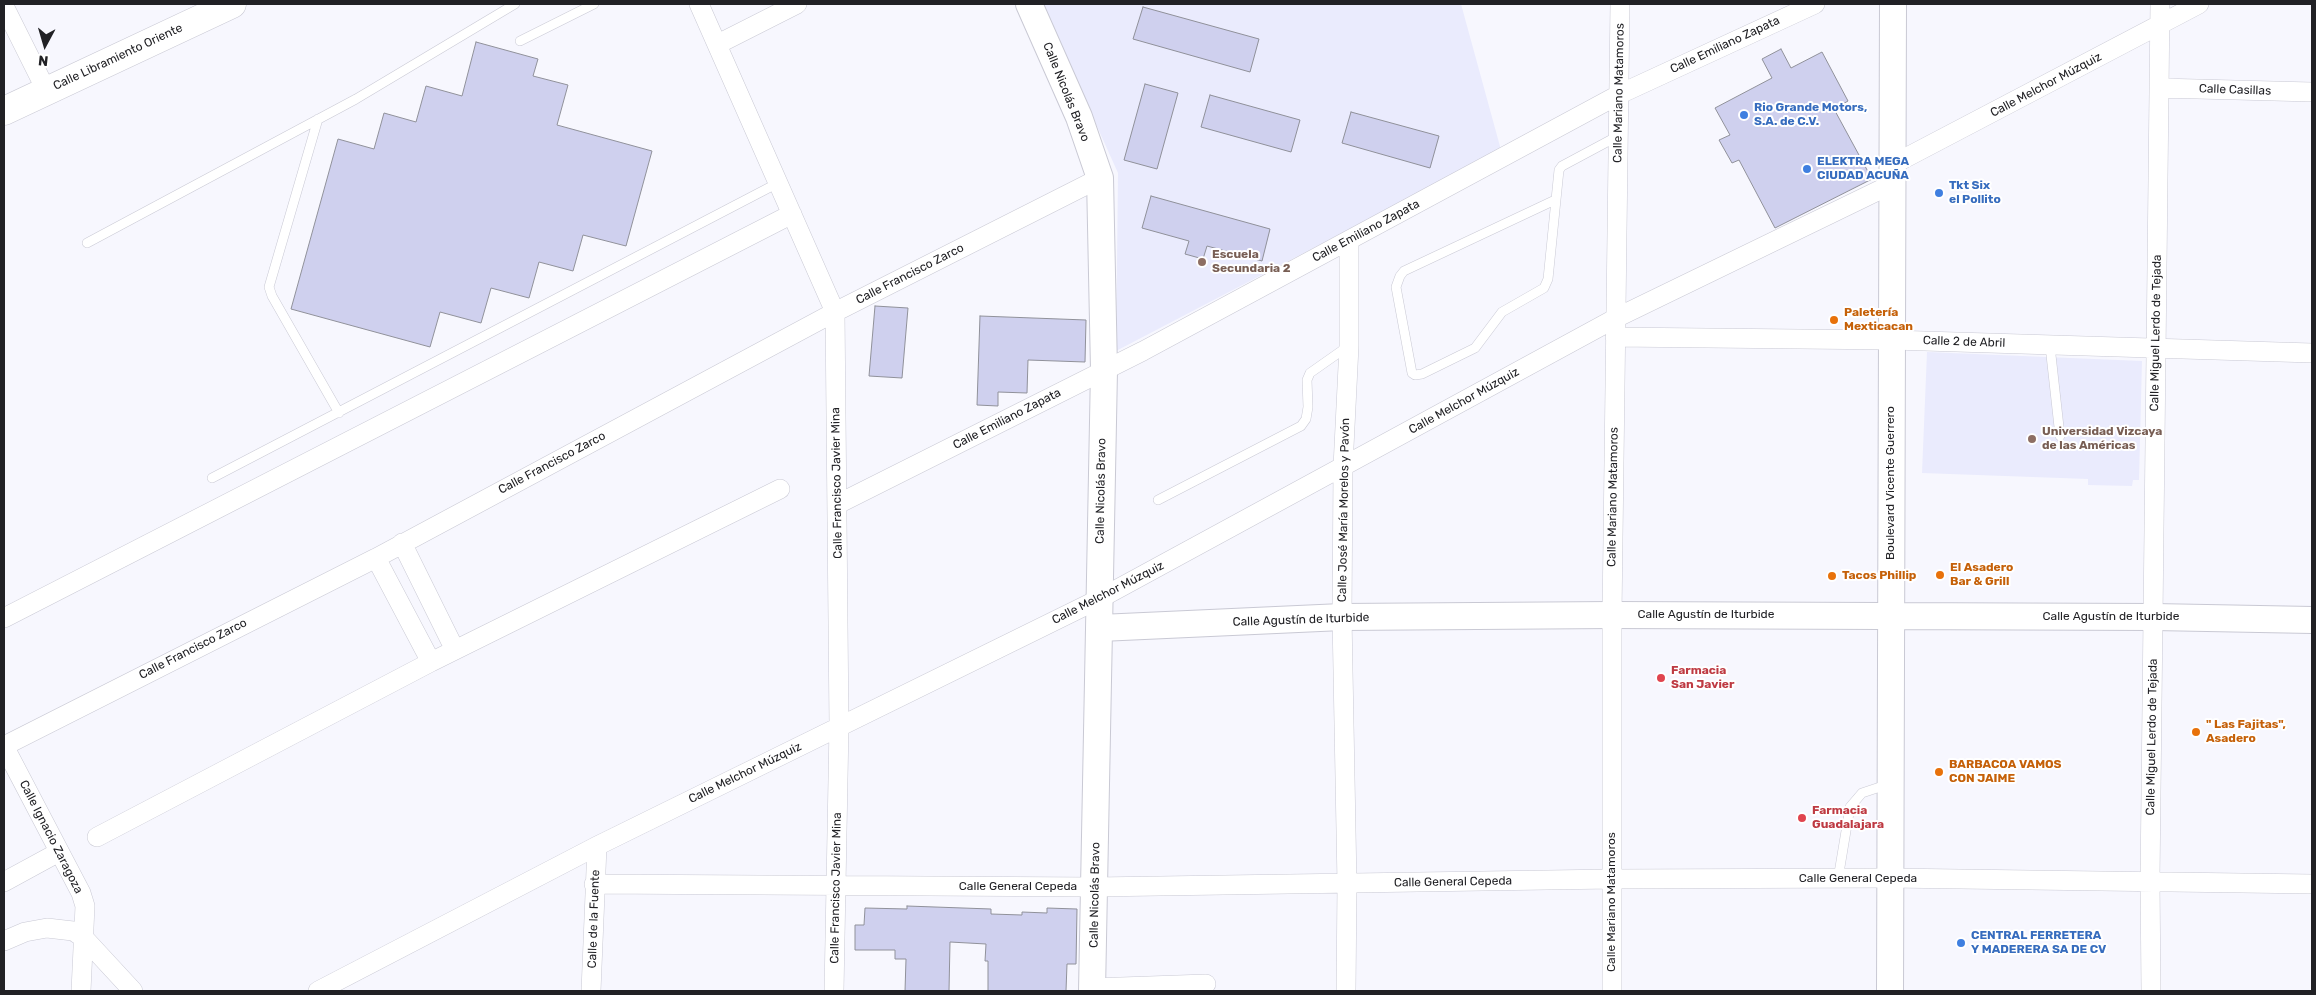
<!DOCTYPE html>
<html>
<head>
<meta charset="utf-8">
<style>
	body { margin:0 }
	#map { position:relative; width:2316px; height:995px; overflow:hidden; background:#f7f7fe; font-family:Rubik,sans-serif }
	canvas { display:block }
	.frame { position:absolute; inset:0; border:5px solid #212125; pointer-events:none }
	.north { position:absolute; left:20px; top:20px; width:50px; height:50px; -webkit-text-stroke:4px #fff; paint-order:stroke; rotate:186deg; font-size:14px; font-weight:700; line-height:20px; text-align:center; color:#212125 }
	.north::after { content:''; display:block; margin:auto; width:18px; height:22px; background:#212125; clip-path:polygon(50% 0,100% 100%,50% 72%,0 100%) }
</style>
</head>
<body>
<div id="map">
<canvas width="2316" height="995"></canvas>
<div class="frame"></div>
<div class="north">N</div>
</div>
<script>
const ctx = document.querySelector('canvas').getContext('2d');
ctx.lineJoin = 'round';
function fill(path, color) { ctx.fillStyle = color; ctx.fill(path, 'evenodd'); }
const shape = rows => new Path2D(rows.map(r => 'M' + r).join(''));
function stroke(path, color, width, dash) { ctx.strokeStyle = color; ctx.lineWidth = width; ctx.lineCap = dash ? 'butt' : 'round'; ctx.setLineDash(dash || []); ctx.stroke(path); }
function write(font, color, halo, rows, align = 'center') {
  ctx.font = font + ' Rubik,sans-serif'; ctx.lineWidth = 4; ctx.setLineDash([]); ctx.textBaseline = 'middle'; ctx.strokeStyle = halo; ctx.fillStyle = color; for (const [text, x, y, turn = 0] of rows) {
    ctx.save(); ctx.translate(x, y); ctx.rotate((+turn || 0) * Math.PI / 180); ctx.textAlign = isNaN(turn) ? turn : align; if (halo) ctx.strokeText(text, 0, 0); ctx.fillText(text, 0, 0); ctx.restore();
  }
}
fill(shape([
	[1042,4,1461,4,1501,150,1116,351,1118,173],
	[1927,352,2142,361,2139,480,2133,480,2132,486,2088,485,2088,479,1922,473]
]), '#eaebfd');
const building = shape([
	[1143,7,1259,39,1250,72,1133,39,1143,7],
	[476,42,538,59,533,76,568,85,557,125,652,151,626,246,583,235,573,271,539,262,529,298,491,288,481,323,440,312,430,347,291,309,338,139,374,149,384,113,416,122,426,86,462,96,476,42],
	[1781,49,1791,68,1822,52,1848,101,1834,109,1872,179,1775,228,1739,160,1732,163,1719,140,1730,135,1715,108,1772,78,1762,59,1781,49],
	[1145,84,1178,93,1157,169,1124,160,1145,84],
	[1210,95,1300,120,1291,152,1201,127,1210,95],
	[1351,112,1439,136,1430,168,1342,143,1351,112],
	[1151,196,1270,229,1262,261,1207,246,1203,259,1185,254,1189,241,1142,228,1151,196],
	[875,306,908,308,902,378,869,376,875,306],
	[980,316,1086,320,1085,362,1028,360,1027,393,998,392,998,406,977,405,980,316],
	[907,906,991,909,991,914,1022,915,1022,912,1047,913,1047,908,1077,909,1076,964,1067,964,1066,991,988,991,988,961,985,961,986,944,950,942,949,991,905,991,906,959,895,959,895,950,855,950,855,925,864,925,865,908,907,909,907,906]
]);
fill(building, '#cfd0ee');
stroke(building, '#90919a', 1);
const lane = shape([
	[520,41,594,4],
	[318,119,269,287,272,296,339,413],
	[1555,200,1404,271,1400,276,1396,287,1412,373,1415,375,1422,374,1475,348,1502,312,1544,288,1548,279,1559,170,1562,166,1618,136],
	[87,243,356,99,515,4],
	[2050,346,2060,436],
	[212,478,778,183],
	[1158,500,1301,426,1306,419,1308,407,1307,380,1310,373,1347,347],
	[1838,879,1850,807,1862,793,1889,784]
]);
const street = shape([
	[699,4,835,312,839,726,834,991],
	[4,6,46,90],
	[718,44,797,4],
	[2159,88,2312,92],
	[1892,165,2199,4],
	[1615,337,1892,340,2312,353],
	[838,504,1143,351,1620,94,1815,4],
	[402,543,455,650],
	[376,558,431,662],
	[4,618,792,214],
	[4,746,376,558,835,312,1100,178],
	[4,746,81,893,85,906,81,991],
	[97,837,431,662,780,489],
	[4,882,59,852],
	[594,884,1095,887,1612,879,1890,878,2312,884],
	[4,941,25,932,47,928,73,931,84,938,133,991],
	[1092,988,1206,984],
	[318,991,597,846,1099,599,1616,318,1892,184],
	[591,991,597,846],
	[1346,991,1347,884,1342,617,1343,467,1349,346,1349,240],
	[1612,991,1612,615,1620,4],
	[2151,991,2150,880,2160,4]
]);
const secondary = shape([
	[1029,4,1079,117,1100,178,1104,370,1092,991],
	[1100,628,1342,617,1612,615,2154,617,2312,620],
	[1890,991,1893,4]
]);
const primary = shape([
	[4,111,232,4]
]);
stroke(lane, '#c9c9d4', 10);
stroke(street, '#c9c9d4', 20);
stroke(secondary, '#c9c9d4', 28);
stroke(primary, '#c9c9d4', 29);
stroke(lane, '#fff', 9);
stroke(street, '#fff', 19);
stroke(secondary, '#fff', 26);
stroke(primary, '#fff', 28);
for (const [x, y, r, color] of [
	[1744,115,5,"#3f7fe0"],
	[1807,169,5,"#3f7fe0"],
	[1939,193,5,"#3f7fe0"],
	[1202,262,5,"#8d6e63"],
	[1834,320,5,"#e8710a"],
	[2032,439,5,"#8d6e63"],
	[1940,575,5,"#e8710a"],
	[1832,576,5,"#e8710a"],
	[1661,678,5,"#e0444e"],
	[2196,732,5,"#e8710a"],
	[1939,772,5,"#e8710a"],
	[1802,818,5,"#e0444e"],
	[1961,943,5,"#3f7fe0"]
]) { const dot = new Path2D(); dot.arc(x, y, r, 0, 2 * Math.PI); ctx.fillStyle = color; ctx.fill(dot); stroke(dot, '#fff', 2); }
write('12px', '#212125', '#fff', [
	["Calle Emiliano Zapata",1725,45,-25],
	["Calle Libramiento Oriente",118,57,-25],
	["Calle Melchor Múzquiz",2046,85,-28],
	["Calle Casillas",2235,90,2],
	["Calle Nicolás Bravo",1066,92,68],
	["Calle Mariano Matamoros",1619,93,-89],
	["Calle Emiliano Zapata",1366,231,-28],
	["Calle Francisco Zarco",910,274,-27],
	["Calle Miguel Lerdo de Tejada",2156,333,-89],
	["Calle 2 de Abril",1964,342,2],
	["Calle Melchor Múzquiz",1464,401,-29],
	["Calle Emiliano Zapata",1007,419,-27],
	["Calle Francisco Zarco",552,463,-28],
	["Calle Francisco Javier Mina",837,483,-91],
	["Boulevard Vicente Guerrero",1891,483,-90],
	["Calle Nicolás Bravo",1101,491,-89],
	["Calle Mariano Matamoros",1613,497,-89],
	["Calle José María Morelos y Pavón",1344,510,-89],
	["Calle Melchor Múzquiz",1108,593,-27],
	["Calle Agustín de Iturbide",1706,615],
	["Calle Agustín de Iturbide",2111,617],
	["Calle Agustín de Iturbide",1301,620,-2],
	["Calle Francisco Zarco",193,649,-27],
	["Calle Miguel Lerdo de Tejada",2152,737,-89],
	["Calle Melchor Múzquiz",745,773,-26],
	["Calle Ignacio Zaragoza",51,837,63],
	["Calle General Cepeda",1858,879],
	["Calle General Cepeda",1453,882,-1],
	["Calle General Cepeda",1018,887],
	["Calle Francisco Javier Mina",836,888,-89],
	["Calle Nicolás Bravo",1095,895,-89],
	["Calle Mariano Matamoros",1612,902,-90],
	["Calle de la Fuente",594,919,-88]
]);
write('bold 12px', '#366cbe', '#fff', [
	["Rio Grande Motors,",1754,108],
	["S.A. de C.V.",1754,122],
	["ELEKTRA MEGA",1817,162],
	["CIUDAD ACUÑA",1817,176],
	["Tkt Six",1949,186],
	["el Pollito",1949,200],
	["CENTRAL FERRETERA",1971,936],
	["Y MADERERA SA DE CV",1971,950]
], 'left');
write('bold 12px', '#785e54', '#fff', [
	["Escuela",1212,255],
	["Secundaria 2",1212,269],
	["Universidad Vizcaya",2042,432],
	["de las Américas",2042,446]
], 'left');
write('bold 12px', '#c56008', '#fff', [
	["Paletería",1844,313],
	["Mexticacan",1844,327],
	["El Asadero",1950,568],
	["Bar & Grill",1950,582],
	["Tacos Phillip",1842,576],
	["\" Las Fajitas\",",2206,725],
	["Asadero",2206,739],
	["BARBACOA VAMOS",1949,765],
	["CON JAIME",1949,779]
], 'left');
write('bold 12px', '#be3a42', '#fff', [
	["Farmacia",1671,671],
	["San Javier",1671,685],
	["Farmacia",1812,811],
	["Guadalajara",1812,825]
], 'left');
</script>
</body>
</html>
